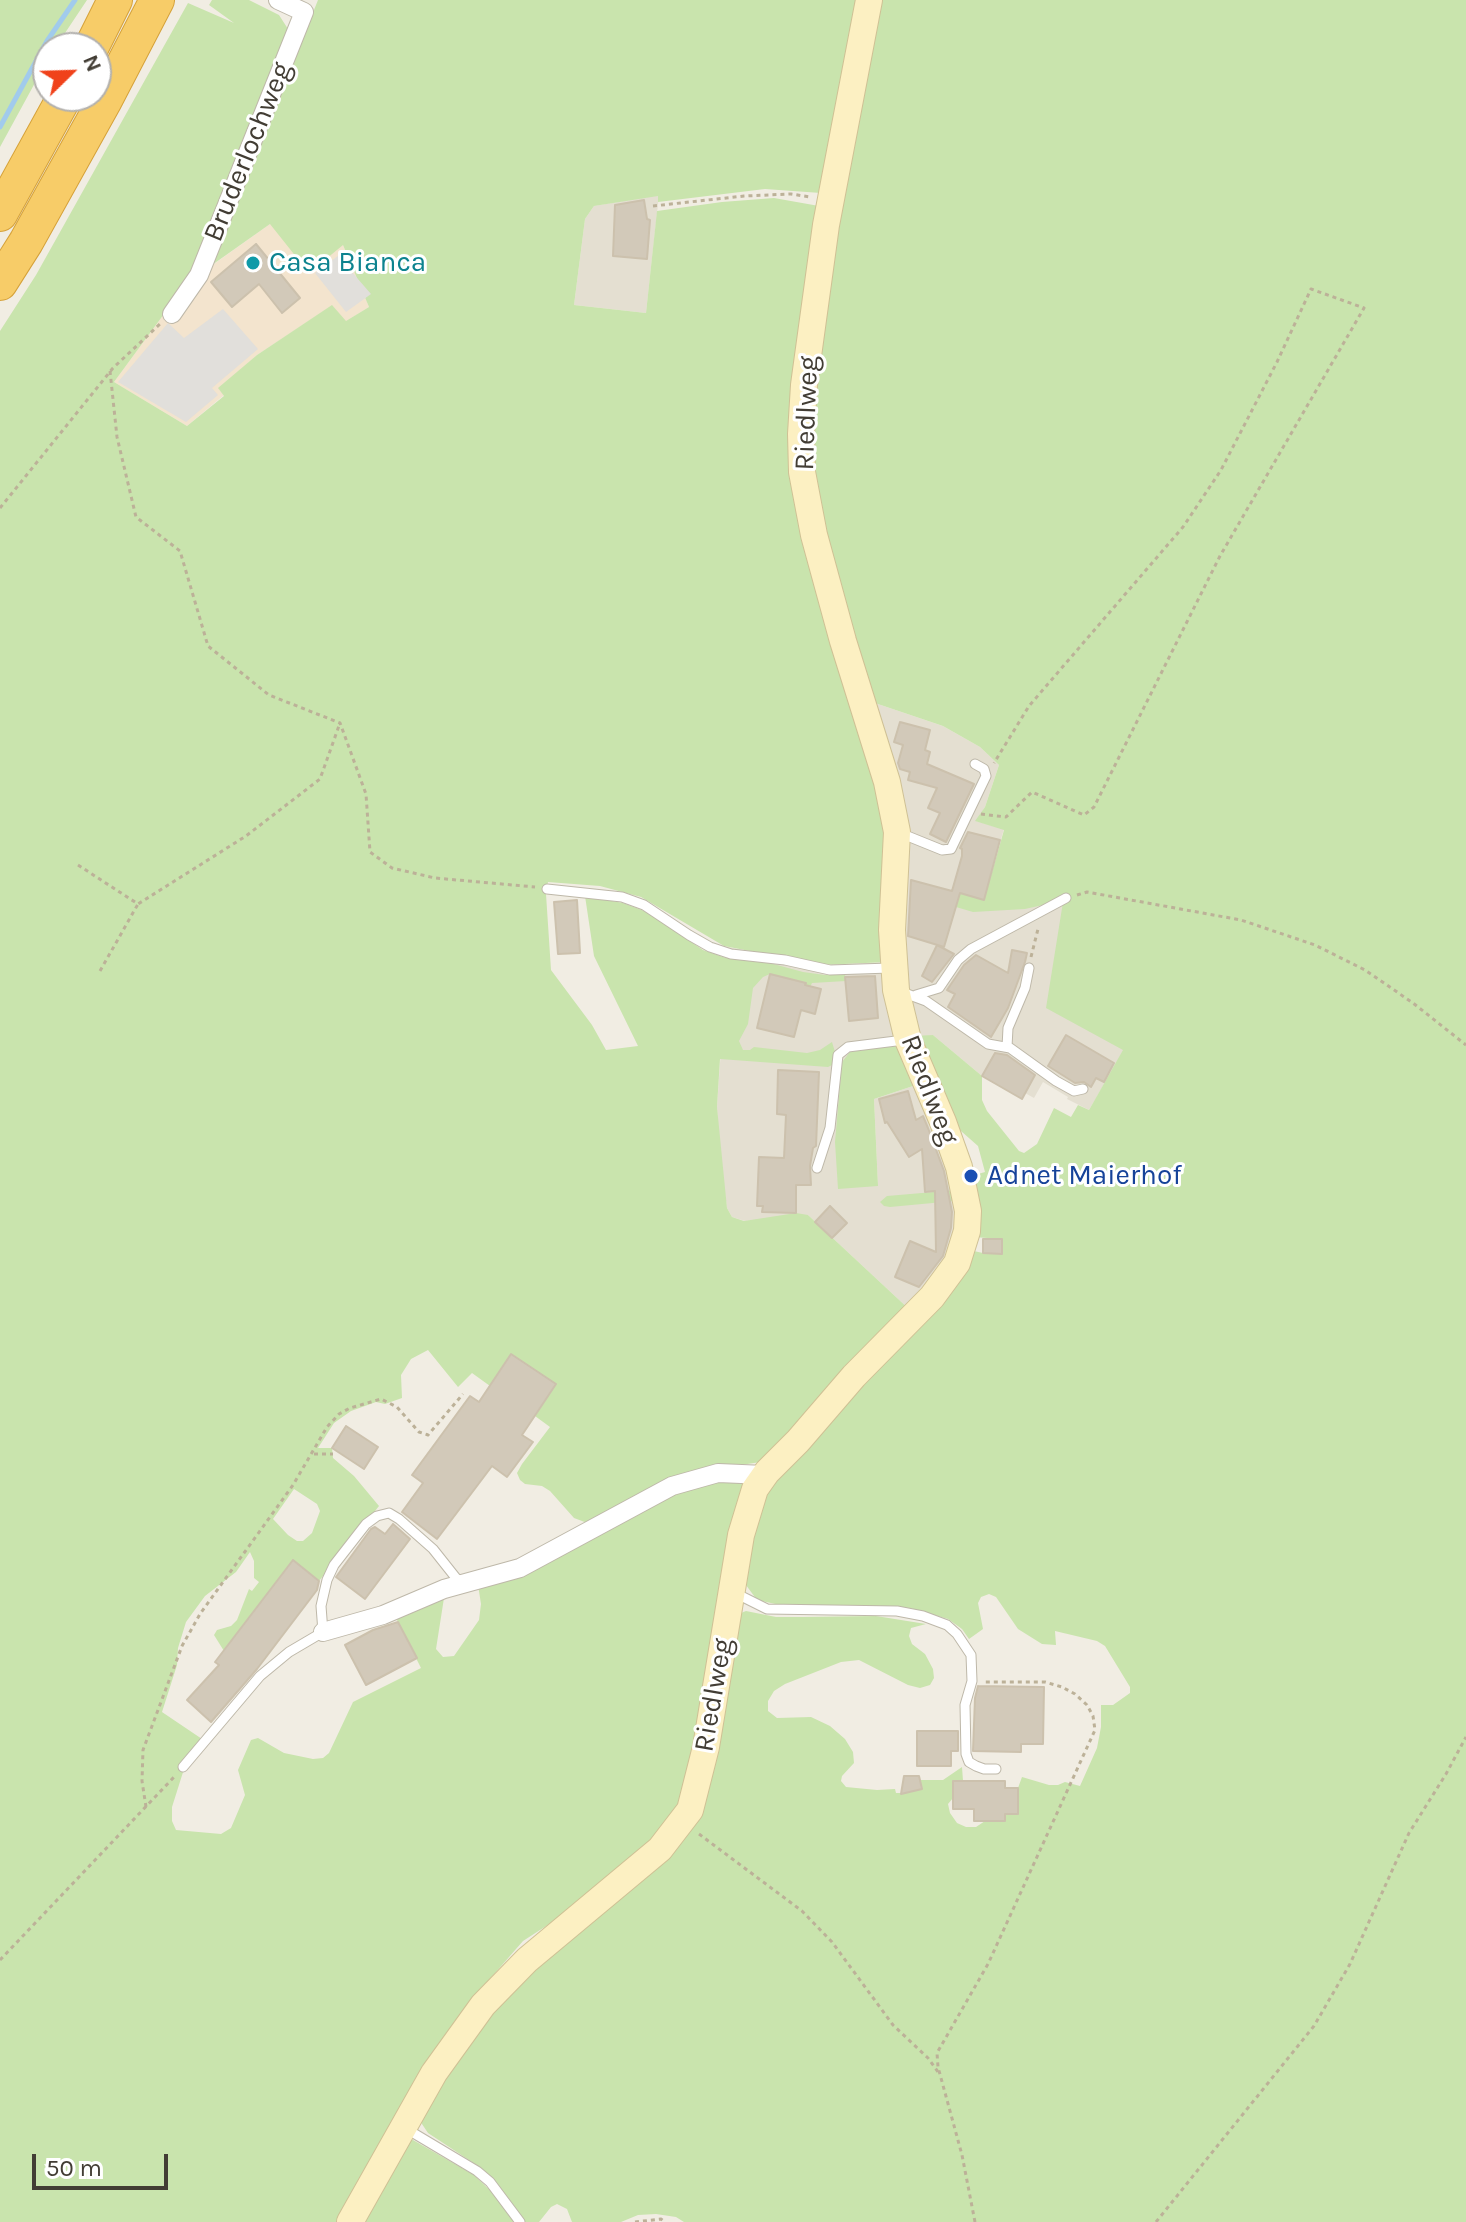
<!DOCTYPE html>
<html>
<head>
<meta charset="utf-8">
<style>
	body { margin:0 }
	#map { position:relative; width:1466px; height:2222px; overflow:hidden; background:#f1ede3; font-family:Karla,sans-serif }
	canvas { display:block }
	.north { position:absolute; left:32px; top:32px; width:80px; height:80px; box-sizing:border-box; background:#fff; border:2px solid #b3b1ae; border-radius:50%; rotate:67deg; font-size:22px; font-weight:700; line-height:32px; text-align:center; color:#423d34 }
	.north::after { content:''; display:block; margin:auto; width:28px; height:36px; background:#f0421b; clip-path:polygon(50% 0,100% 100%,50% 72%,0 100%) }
	.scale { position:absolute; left:32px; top:2154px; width:136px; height:36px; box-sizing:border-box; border:4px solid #423d34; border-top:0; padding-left:10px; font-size:24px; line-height:28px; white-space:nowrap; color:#423d34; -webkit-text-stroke:6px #fff; paint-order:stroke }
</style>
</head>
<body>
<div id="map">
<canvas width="1466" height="2222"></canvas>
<div class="north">N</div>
<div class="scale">50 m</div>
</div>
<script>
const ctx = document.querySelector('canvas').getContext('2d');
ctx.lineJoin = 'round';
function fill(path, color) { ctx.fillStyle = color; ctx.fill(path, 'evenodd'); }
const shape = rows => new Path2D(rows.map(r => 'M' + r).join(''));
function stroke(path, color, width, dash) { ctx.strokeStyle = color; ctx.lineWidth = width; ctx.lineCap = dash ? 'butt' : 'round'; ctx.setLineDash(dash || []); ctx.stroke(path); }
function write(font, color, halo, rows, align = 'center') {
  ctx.font = font + ' Karla,sans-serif'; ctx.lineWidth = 6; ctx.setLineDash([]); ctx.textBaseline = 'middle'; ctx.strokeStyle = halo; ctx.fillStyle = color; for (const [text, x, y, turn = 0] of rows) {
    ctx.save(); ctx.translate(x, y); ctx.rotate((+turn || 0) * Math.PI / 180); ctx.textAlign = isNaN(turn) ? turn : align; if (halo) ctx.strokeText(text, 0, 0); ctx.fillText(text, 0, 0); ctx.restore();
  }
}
fill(shape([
	[659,195,646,313,574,305,585,219,594,206],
	[869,701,943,726,980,747,999,765,985,807,976,821,1004,829,983,900,960,894,956,907,1043,905,1070,892,1124,1050,1089,1110,1067,1099,1068,1097,1043,1082,1034,1098,1025,1093,1022,1099,982,1076,933,1035,899,1047,858,1050,878,1186,874,1099,919,1084,947,1145,960,1234,911,1311,808,1215,745,1221,732,1217,727,1208,719,1148,717,1107,728,947,822,965,887,962]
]), '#e4dfd1');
fill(shape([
	[270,224,343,245,369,307,345,322,332,306,257,355,219,389,224,395,187,426,114,382,186,284]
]), '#f3e4ce');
fill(shape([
	[0,0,87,0,55,48,48,48,48,59,0,147],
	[212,0,249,0,279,15,288,29,282,44,284,45,277,71,186,284,114,382,187,426,224,396,218,388,257,355,332,305,346,321,369,307,343,245,309,273,270,224,212,265,318,0,863,0,821,193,765,189,658,202,658,196,594,206,585,219,574,305,646,313,657,211,722,202,774,198,819,206,798,412,890,816,887,962,822,965,724,946,641,897,600,886,548,882,546,894,551,970,592,1025,606,1050,638,1046,594,956,585,896,623,903,647,912,703,950,726,958,755,959,803,972,825,975,845,974,846,981,812,983,810,987,805,986,805,982,770,974,763,977,753,988,748,1024,739,1041,743,1050,750,1050,754,1047,807,1053,820,1050,832,1042,835,1052,832,1065,828,1067,720,1059,717,1107,727,1208,732,1217,744,1221,796,1213,808,1215,911,1311,767,1461,715,1469,590,1524,574,1518,550,1491,542,1486,525,1484,520,1480,517,1473,522,1464,550,1427,535,1416,556,1384,511,1354,490,1386,472,1373,458,1387,428,1350,411,1359,401,1375,402,1398,385,1404,376,1402,351,1411,334,1423,318,1448,332,1448,333,1458,354,1476,379,1506,319,1581,293,1561,224,1651,214,1635,217,1630,231,1626,237,1620,249,1589,252,1591,259,1582,254,1578,254,1561,250,1552,236,1572,205,1596,186,1622,178,1648,177,1665,162,1712,202,1739,184,1769,172,1807,172,1821,176,1830,221,1834,231,1828,245,1795,238,1770,251,1740,258,1738,284,1753,313,1759,323,1758,329,1753,353,1702,421,1668,396,1618,444,1598,436,1649,443,1657,454,1656,479,1620,481,1604,478,1585,657,1498,714,1479,744,1482,717,1648,675,1827,557,1919,523,1941,468,2004,440,2042,344,2222,0,2222,0,331,36,275,188,3,234,23,209,5],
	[294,1489,317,1504,320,1511,312,1533,303,1541,297,1541,288,1535,273,1519],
	[874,0,1466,0,1466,2222,684,2222,676,2217,656,2214,638,2215,621,2222,572,2222,567,2209,557,2204,551,2207,539,2222,525,2222,496,2182,481,2168,428,2133,420,2121,497,1996,674,1840,741,1613,746,1611,776,1617,803,1617,876,1616,926,1624,911,1628,909,1636,912,1644,925,1654,933,1669,934,1678,930,1685,920,1688,908,1685,859,1660,841,1662,785,1684,774,1691,768,1701,768,1711,777,1718,811,1717,830,1726,845,1739,853,1752,854,1763,842,1776,841,1781,846,1787,877,1790,895,1789,896,1793,904,1793,922,1789,920,1780,943,1780,962,1767,963,1781,953,1781,953,1798,948,1804,950,1813,957,1823,966,1827,976,1827,985,1821,1005,1821,1005,1814,1018,1814,1018,1788,1022,1777,1049,1785,1058,1785,1065,1782,1080,1786,1097,1748,1101,1727,1101,1705,1113,1705,1130,1693,1130,1687,1105,1646,1097,1641,1055,1631,1056,1645,1042,1644,1018,1629,996,1597,989,1594,981,1597,978,1603,983,1629,969,1639,962,1629,948,1619,910,1608,853,1605,794,1608,757,1600,743,1581,756,1501,969,1250,983,1253,1002,1253,1002,1239,973,1237,968,1177,985,1172,978,1146,953,1124,914,1036,933,1035,982,1076,982,1100,987,1111,1019,1151,1024,1153,1037,1144,1054,1108,1071,1117,1078,1105,1089,1110,1123,1050,1046,1008,1063,902,1069,893,1043,905,1025,909,973,912,956,907,960,893,984,900,1004,830,975,821,985,807,999,765,980,747,943,726,869,701,832,584,805,427],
	[892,1046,899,1047,919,1084,874,1099,878,1186,838,1189,835,1142,842,1062,850,1052],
	[957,1190,954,1245,956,1208,954,1201,890,1207,884,1206,880,1202,887,1196],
	[413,2140,474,2175,497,2197,514,2222,363,2222,407,2141]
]), '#c9e4ad');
fill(shape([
	[338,256,371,294,346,312,315,273],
	[223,309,258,349,212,388,218,395,186,422,118,382,168,323,184,338]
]), '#e1dfdb');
stroke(shape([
	[0,127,47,41,75,0]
]), '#a1cbec', 5);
const building = shape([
	[644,200,647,219,650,220,647,259,613,256,615,205,644,200],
	[256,244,300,298,282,313,259,284,232,307,211,282,256,244],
	[900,722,930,730,925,750,930,752,927,764,974,784,946,842,930,834,940,813,928,808,937,788,908,780,910,772,900,769,898,763,903,745,894,742,900,722],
	[968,832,1000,840,984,900,960,893,944,947,908,936,911,880,952,891,962,856,962,849,960,848,968,832],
	[577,900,580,953,558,954,554,902,577,900],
	[937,945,954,954,932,982,922,976,937,945],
	[1012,950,1027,953,1025,962,1008,1008,991,1037,948,1007,955,994,947,990,964,965,976,955,1008,973,1012,950],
	[770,974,806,983,805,985,821,989,815,1014,801,1010,794,1037,757,1028,770,974],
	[875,976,878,1018,849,1021,845,977,875,976],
	[1066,1035,1114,1063,1104,1082,1096,1078,1091,1087,1084,1082,1075,1083,1048,1066,1066,1035],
	[995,1053,1007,1055,1035,1075,1022,1099,982,1076,995,1053],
	[778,1070,819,1072,816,1146,813,1148,810,1166,811,1185,796,1185,796,1213,762,1212,763,1206,757,1206,759,1157,784,1158,786,1115,777,1114,778,1070],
	[908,1091,916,1120,923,1116,928,1128,944,1171,952,1212,951,1228,943,1256,919,1287,895,1277,910,1241,936,1252,935,1191,925,1192,922,1149,909,1157,887,1122,885,1123,879,1099,908,1091],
	[830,1206,847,1223,832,1238,815,1222,830,1206],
	[983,1239,1002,1239,1002,1254,983,1253,983,1239],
	[511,1354,556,1384,522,1435,533,1442,507,1477,492,1466,437,1539,402,1512,423,1483,412,1475,470,1396,479,1402,511,1354],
	[346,1426,378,1447,364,1469,332,1448,346,1426],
	[393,1524,410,1539,365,1599,336,1577,371,1529,375,1527,385,1534,393,1524],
	[293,1560,319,1581,317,1590,257,1669,211,1722,187,1700,219,1665,215,1662,293,1560],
	[398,1622,417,1658,366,1685,345,1645,373,1630,398,1622],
	[978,1686,1044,1687,1043,1744,1021,1744,1021,1752,973,1751,975,1698,978,1686],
	[917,1731,958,1731,958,1751,951,1751,951,1766,917,1766,917,1731],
	[904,1776,919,1776,922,1789,901,1794,904,1776],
	[953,1781,1005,1781,1005,1788,1018,1788,1018,1814,1005,1814,1005,1821,974,1821,974,1809,953,1809,953,1781]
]);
fill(building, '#d2c9b9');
stroke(building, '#ccc1ad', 2);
const lane = shape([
	[900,833,942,850,951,849,986,776,984,769,975,764],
	[547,889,622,897,644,905,689,935,710,947,731,954,785,960,830,970,890,968],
	[899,991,926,1001,988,1044,1010,1048,1056,1081,1074,1091,1083,1089],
	[916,995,939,988,958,960,971,949,1066,898],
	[1007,1047,1008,1028,1025,988,1029,968],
	[817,1168,830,1128,838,1055,848,1047,904,1040],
	[735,1593,767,1609,897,1611,923,1616,947,1625,957,1634,971,1655,972,1681,965,1705,966,1754,969,1762,976,1766,984,1769,996,1769],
	[183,1767,260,1676,289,1652,323,1632,321,1606,327,1580,334,1565,366,1524,377,1516,389,1513,399,1519,433,1549,456,1578,464,1583],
	[405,2128,477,2171,490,2182,520,2222]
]);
const street = shape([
	[172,314,199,275,304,12,278,0],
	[323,1632,383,1615,444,1589,520,1568,672,1486,718,1473,765,1475]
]);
const secondary = shape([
	[350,2222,434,2073,483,2005,527,1960,660,1849,690,1810,706,1747,741,1535,755,1489,767,1472,798,1441,854,1376,932,1297,957,1263,967,1231,968,1211,959,1167,943,1122,908,1040,896,990,892,930,897,832,887,782,843,641,814,535,802,472,801,434,804,385,826,225,869,0]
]);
const highway = shape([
	[91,48,115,0],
	[0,214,65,96],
	[0,283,26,242,105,100,157,0]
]);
stroke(lane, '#beb8a9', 11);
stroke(street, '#beb8a9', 20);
stroke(secondary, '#cfc195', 28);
stroke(highway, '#d5a139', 36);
stroke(shape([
	[653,206,744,196,791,194,810,197],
	[110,371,117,437,136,517,180,551,208,646,269,695,340,723,366,794,370,852,392,868,435,878,535,887],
	[0,508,113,368,160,324],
	[981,814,1006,817,1032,792,1084,815,1094,807,1220,556,1364,308,1311,289,1277,362,1221,470,1183,527,1029,706,994,763],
	[78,865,138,904,246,836,320,779,340,723],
	[1077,895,1087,892,1241,920,1315,945,1365,970,1413,1003,1466,1045],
	[1031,957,1038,929],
	[100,971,138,904],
	[314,1454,333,1454],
	[146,1807,142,1781,143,1750,182,1646,200,1614,293,1485,327,1427,339,1414,350,1408,381,1399,397,1407,419,1432,428,1435,463,1394],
	[699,1834,802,1911,832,1942,893,2025,928,2058,938,2072],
	[0,1960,175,1776],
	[635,2222,661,2219,665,2222],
	[975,2222,962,2155,938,2067,937,2053,988,1964,1095,1730,1093,1716,1087,1705,1075,1694,1062,1687,1045,1682,983,1682],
	[1156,2222,1314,2026,1350,1964,1409,1833,1446,1774,1466,1737]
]), '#bcb198', 3, [4, 4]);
stroke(lane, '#fff', 9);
stroke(street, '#fff', 18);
stroke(secondary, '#fcf0c2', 26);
stroke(highway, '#f7cc68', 34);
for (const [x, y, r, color] of [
	[253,263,8,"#0f9aa8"],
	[971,1176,8,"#1a4fb4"]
]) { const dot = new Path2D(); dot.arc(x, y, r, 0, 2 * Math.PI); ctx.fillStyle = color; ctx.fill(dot); stroke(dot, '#fff', 3); }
write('28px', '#423d34', '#fff', [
	["Bruderlochweg",248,152,-68],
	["Riedlweg",807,413,-88],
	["Riedlweg",929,1090,69],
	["Riedlweg",714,1695,-80]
]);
write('28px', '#0d838f', '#fff', [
	["Casa Bianca",269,263]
], 'left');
write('28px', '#164399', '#fff', [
	["Adnet Maierhof",987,1176]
], 'left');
</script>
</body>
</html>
